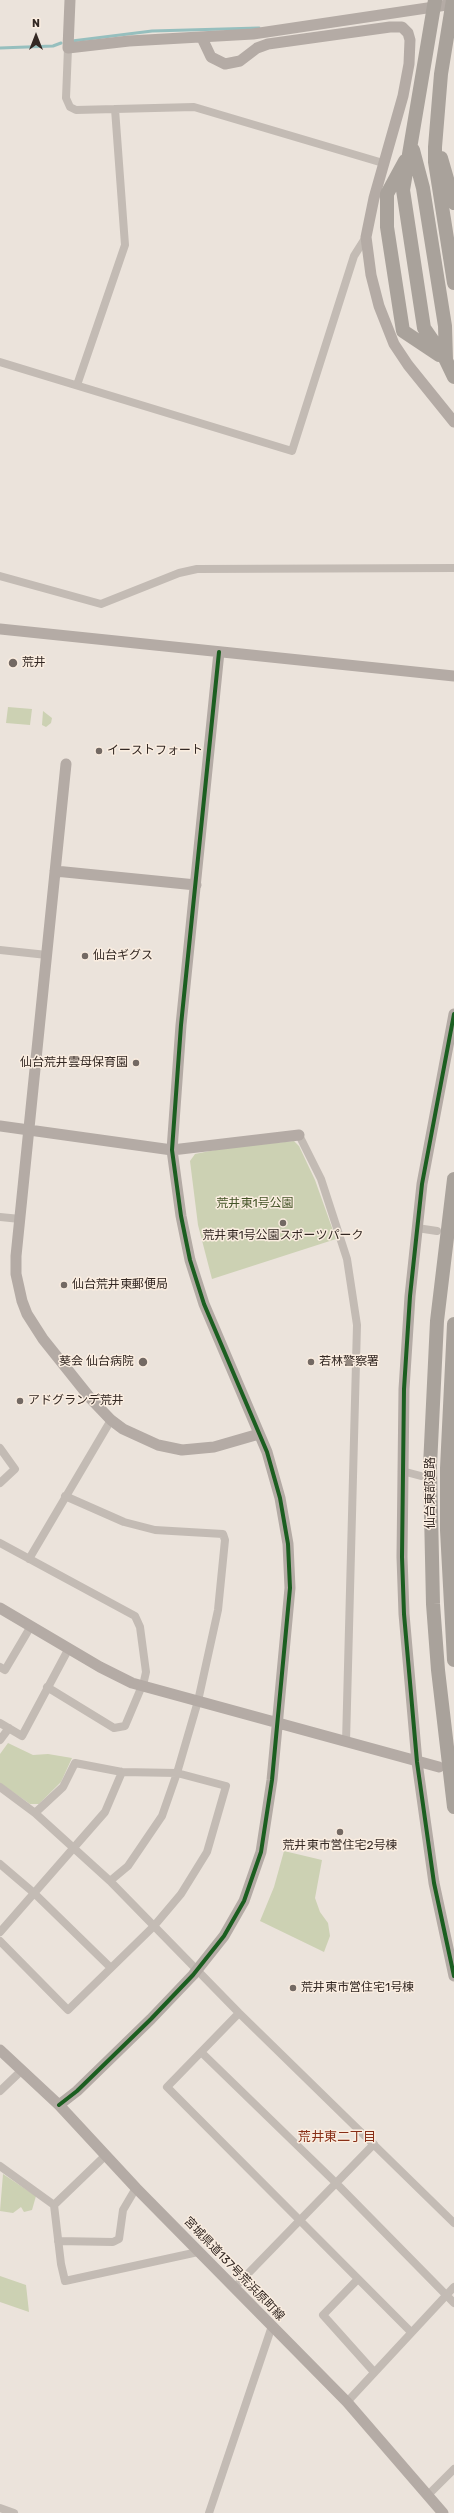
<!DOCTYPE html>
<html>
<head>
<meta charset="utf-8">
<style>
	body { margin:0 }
	#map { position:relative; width:454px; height:2513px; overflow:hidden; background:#ebe3db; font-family:Rubik,sans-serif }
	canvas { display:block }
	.north { position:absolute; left:16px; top:16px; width:40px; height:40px; -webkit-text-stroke:3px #faede0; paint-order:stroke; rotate:0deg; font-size:11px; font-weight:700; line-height:16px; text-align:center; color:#332823 }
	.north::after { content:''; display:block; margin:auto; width:14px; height:18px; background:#332823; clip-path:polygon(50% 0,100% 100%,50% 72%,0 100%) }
</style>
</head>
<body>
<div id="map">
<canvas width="454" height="2513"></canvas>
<div class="north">N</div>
</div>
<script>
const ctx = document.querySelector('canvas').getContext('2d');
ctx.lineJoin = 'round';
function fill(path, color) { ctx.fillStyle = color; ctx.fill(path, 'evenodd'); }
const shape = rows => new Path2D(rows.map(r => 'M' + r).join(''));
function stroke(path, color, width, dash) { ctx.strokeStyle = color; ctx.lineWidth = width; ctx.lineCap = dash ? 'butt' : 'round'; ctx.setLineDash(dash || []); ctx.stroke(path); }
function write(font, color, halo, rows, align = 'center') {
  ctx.font = font + ' Rubik,"Noto Sans JP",sans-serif'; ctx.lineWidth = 3; ctx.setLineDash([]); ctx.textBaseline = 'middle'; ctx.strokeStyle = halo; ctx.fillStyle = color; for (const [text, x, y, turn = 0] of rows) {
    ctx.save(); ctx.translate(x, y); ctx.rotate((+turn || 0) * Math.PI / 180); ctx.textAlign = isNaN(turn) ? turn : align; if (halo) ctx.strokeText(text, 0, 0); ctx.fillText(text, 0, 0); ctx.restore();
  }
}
fill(shape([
	[8,707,32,709,30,725,6,723],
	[43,711,52,718,51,723,46,727,42,725],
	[294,1141,299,1146,315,1180,336,1239,212,1279,198,1225,190,1161,195,1154,225,1148],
	[8,1743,33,1755,48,1754,72,1758,61,1782,39,1804,30,1804,0,1783,0,1754],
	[284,1851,322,1860,315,1898,320,1912,328,1923,330,1936,324,1952,260,1921,274,1887],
	[3,2174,36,2196,32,2210,24,2212,21,2207,13,2213,0,2211],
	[0,2276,26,2285,29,2312,0,2302]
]), '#ccd1b3');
stroke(shape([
	[72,41,152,31,259,28],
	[0,48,53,46,61,43]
]), '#96bfbe', 3);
stroke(shape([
	[68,48,66,98,70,107,76,110,194,107,383,163],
	[0,362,292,451,354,256,366,237],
	[77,385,125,245,115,109],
	[0,576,101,604,179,573,197,569,454,568],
	[0,950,47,955],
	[299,1135,321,1179,347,1259,357,1325,346,1742],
	[0,1217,20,1219],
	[417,1228,437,1231],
	[0,1448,15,1469,0,1483],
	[402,1471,421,1476],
	[0,1543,135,1616,140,1627,146,1672,144,1681,125,1726,114,1728,47,1687],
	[29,1559,111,1420],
	[0,1667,5,1670,31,1626],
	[0,1723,22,1736,69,1648],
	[0,1740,9,1728],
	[0,1787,35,1813,110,1881,239,2013,454,2223],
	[35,1813,63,1787,75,1763,122,1772,177,1773,198,1701,218,1610,225,1540,223,1534,155,1530,124,1522,65,1496],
	[0,1864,34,1893,111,1968],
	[0,1932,105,1812,122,1772],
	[0,1941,68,2010,154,1926,181,1894,207,1852,226,1786,177,1773,162,1816,128,1866,110,1881],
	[239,2013,167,2087,411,2332],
	[201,2052,336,2183,454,2303],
	[0,2091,21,2071],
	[0,2166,54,2205,106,2155],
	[54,2205,61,2264,65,2281,198,2252],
	[58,2241,113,2242,119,2239,123,2210,136,2188],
	[358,2279,323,2315,374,2372],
	[234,2288,374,2144],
	[347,2402,454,2287],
	[428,2495,454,2469],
	[0,2508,14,2513],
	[209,2513,272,2326]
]), '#c3bbb4', 8);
stroke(shape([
	[70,0,68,48,129,41,253,34,454,4],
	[202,38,211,57,225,64,240,61,257,48,268,44,390,27,402,27,408,33,410,40,409,64,403,96,374,198,366,237,371,275,379,306,394,344,408,365,454,422],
	[0,629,454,676],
	[66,764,16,1256,16,1274,22,1301,27,1314,43,1339,91,1399,111,1420,123,1429,158,1445,182,1450,214,1447,259,1434],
	[55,871,196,885],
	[454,1014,422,1184,410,1296,404,1389,402,1557,404,1614,417,1762,434,1883,454,1976],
	[0,1126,172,1150,299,1135],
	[0,1608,100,1667,132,1683,439,1767],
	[0,2050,59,2105,136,2188,347,2402,443,2513],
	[59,2105,77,2091,151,2019,193,1975,224,1936,244,1901,261,1852,272,1780,290,1588,288,1544,280,1498,267,1452,204,1304,190,1260,181,1216,172,1150,181,1025,219,652]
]), '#b4aba5', 11);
stroke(shape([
	[435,0,403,190,424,328,446,360],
	[453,0,441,74,435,147,435,162,454,283],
	[413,150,423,188,445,326,446,360],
	[441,158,454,203],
	[405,161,387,194,387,227,403,331,439,355],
	[442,352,454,377],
	[454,1179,437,1321,430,1466,433,1604,438,1670,454,1807],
	[454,1324,447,1468,447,1530,454,1660]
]), '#a9a29b', 14);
stroke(shape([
	[454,1014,422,1184,410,1296,404,1389,402,1557,404,1614,417,1762,434,1883,454,1976],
	[59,2105,77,2091,151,2019,193,1975,224,1936,244,1901,261,1852,272,1780,290,1588,288,1544,280,1498,267,1452,204,1304,190,1260,181,1216,172,1150,181,1025,219,652]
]), '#1b5e20', 4);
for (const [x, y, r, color] of [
	[13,663,5,"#736963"],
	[99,751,4,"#736963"],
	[85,956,4,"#736963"],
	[136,1063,4,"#736963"],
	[283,1223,4,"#736963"],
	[64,1285,4,"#736963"],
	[143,1362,5,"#736963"],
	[311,1362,4,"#736963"],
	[20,1401,4,"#736963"],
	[340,1832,4,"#736963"],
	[293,1988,4,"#736963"]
]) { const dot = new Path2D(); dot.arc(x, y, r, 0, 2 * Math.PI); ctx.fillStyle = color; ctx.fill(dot); stroke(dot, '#faede0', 1.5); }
write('12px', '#332823', '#faede0', [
	["荒井",22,663],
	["イーストフォート",107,751],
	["仙台ギグス",93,956],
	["仙台荒井雲母保育園",128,1063,"right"],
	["荒井東1号公園スポーツパーク",283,1236,"center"],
	["仙台荒井東郵便局",72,1285],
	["葵会 仙台病院",134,1362,"right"],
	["若林警察署",319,1362],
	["アドグランデ荒井",28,1401],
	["荒井東市営住宅2号棟",340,1846,"center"],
	["荒井東市営住宅1号棟",301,1988]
], 'left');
write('12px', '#435326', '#faede0', [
	["荒井東1号公園",255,1204]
]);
write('12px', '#332823', '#faede0', [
	["仙台東部道路",431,1493,-90],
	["宮城県道137号荒浜原町線",234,2269,46]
]);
write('13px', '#882f17', '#faede0', [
	["荒井東二丁目",337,2137]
]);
</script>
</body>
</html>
